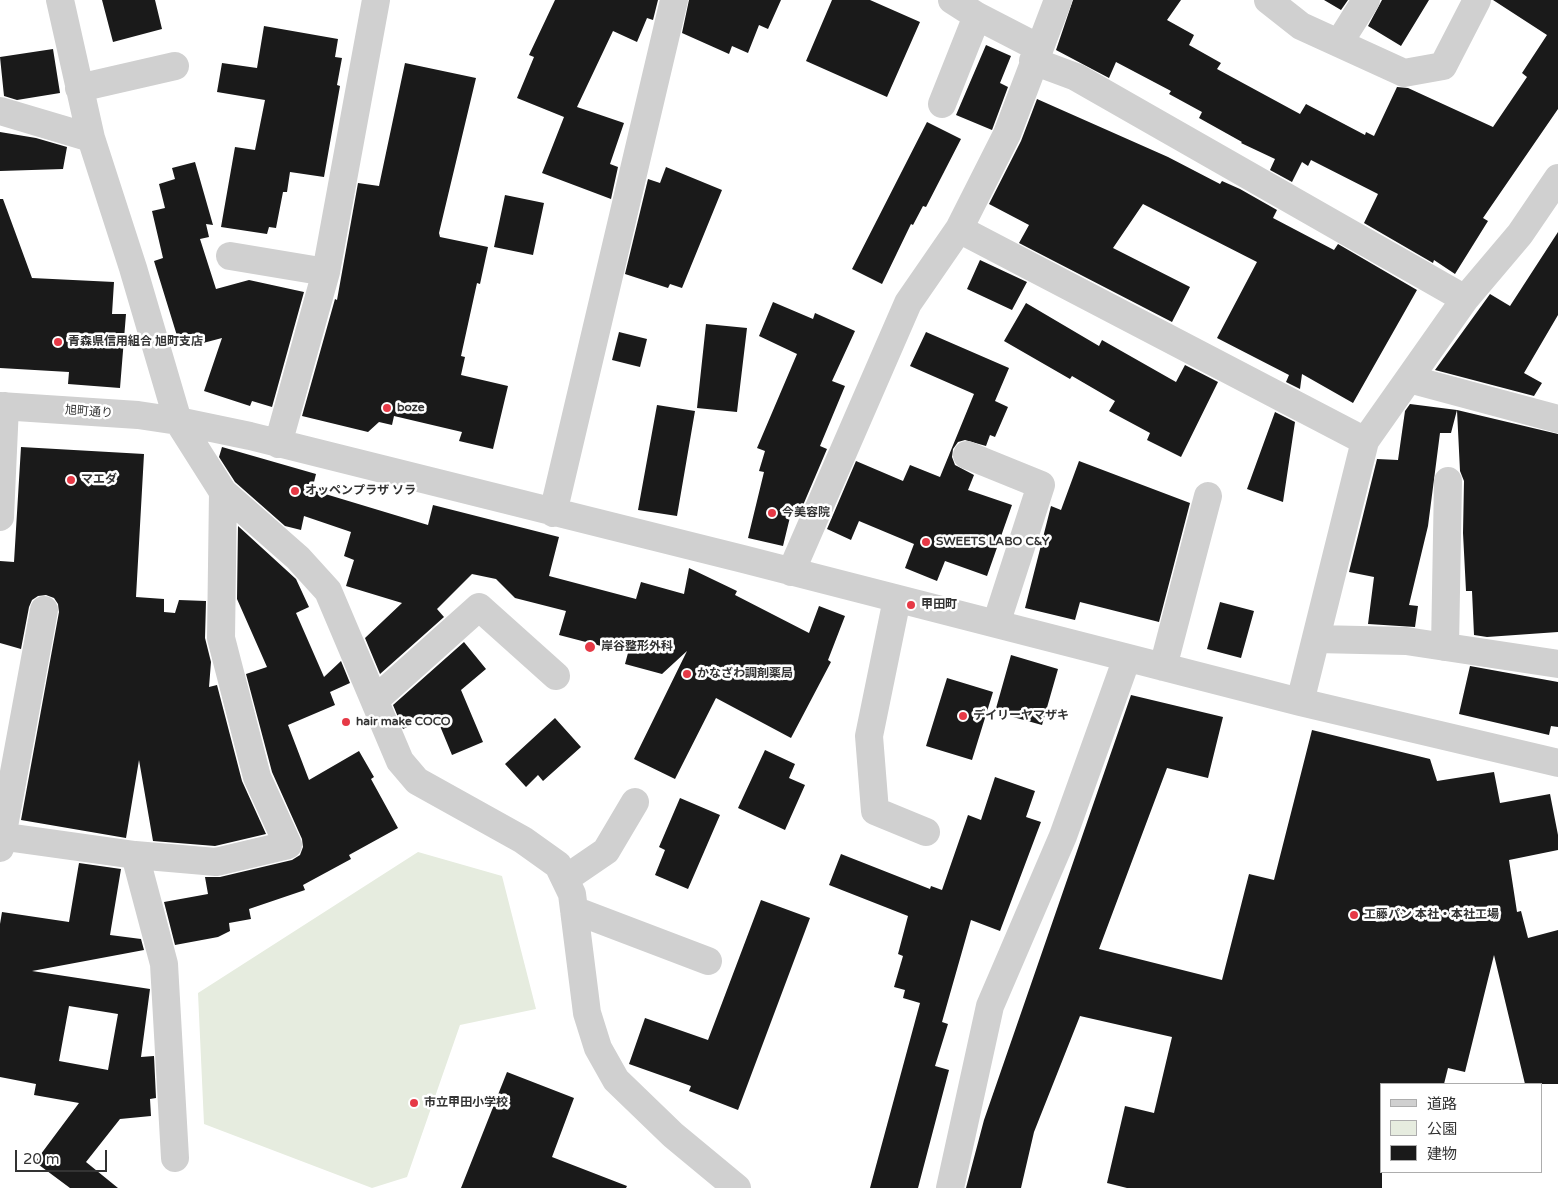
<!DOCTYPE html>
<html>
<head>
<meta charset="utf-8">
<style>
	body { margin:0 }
	#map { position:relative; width:1558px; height:1188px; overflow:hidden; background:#fff; font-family:"Varela Round","Noto Sans JP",sans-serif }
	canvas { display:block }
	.legend { position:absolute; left:1380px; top:1083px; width:162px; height:90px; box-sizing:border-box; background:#fff; border:1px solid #adadad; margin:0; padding:6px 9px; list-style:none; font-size:15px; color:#333 }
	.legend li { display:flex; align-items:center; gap:10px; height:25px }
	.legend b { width:25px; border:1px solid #adadad }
	.scale { position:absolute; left:15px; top:1150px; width:92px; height:22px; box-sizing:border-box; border:2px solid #333; border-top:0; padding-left:6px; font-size:15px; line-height:18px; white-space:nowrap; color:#333; -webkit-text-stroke:4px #fff; paint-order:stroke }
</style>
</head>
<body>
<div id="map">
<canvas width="1558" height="1188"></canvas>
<ul class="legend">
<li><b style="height:6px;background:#d0d0d0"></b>道路</li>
<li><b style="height:14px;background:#e6ecdf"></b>公園</li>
<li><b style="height:14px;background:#1a1a1a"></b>建物</li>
</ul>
<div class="scale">20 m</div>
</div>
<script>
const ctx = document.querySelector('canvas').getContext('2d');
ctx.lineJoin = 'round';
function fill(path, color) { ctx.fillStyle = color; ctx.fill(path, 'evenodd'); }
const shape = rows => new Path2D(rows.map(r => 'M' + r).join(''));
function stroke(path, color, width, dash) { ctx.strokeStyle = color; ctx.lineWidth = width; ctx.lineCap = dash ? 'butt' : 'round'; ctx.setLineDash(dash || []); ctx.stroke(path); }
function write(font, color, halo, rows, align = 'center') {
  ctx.font = font + ' "Varela Round","Noto Sans JP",sans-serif'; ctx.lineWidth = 5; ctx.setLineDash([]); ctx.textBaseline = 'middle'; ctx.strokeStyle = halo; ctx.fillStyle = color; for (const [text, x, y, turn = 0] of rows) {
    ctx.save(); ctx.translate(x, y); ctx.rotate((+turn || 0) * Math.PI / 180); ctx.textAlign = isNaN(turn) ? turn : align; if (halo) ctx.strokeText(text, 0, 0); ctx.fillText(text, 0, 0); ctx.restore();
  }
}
fill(shape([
	[418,852,502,876,536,1009,460,1025,407,1177,372,1188,204,1124,198,993]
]), '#e6ecdf');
fill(shape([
	[102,0,155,0,162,29,113,42],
	[555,0,658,0,653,20,647,18,637,42,613,31,577,107,624,123,610,164,618,167,611,199,542,173,564,117,517,98,534,57,529,55],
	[689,0,781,0,768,29,759,25,748,53,732,46,729,54,682,33],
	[832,0,870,0,920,22,887,97,806,61],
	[1073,0,1181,0,1167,20,1194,35,1189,45,1221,63,1217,69,1300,114,1306,104,1365,135,1366,132,1374,136,1397,87,1408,88,1493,127,1527,77,1522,73,1547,35,1493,0,1558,0,1558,109,1483,218,1488,221,1455,274,1434,260,1433,263,1364,223,1378,194,1311,160,1308,166,1302,162,1292,182,1270,170,1275,159,1241,143,1242,142,1199,118,1202,112,1169,94,1171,91,1116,62,1109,78,1056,50],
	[1324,0,1348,0,1341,10],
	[1382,0,1429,0,1401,46,1368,26],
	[264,26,338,39,335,57,342,58,337,85,340,86,324,177,290,172,287,192,283,192,276,228,269,227,267,234,221,227,235,147,255,150,265,100,217,92,222,63,257,68],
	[986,45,1011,56,1000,83,1008,87,992,130,956,115],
	[53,49,60,93,17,100,4,96,0,57],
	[405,63,476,78,439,233,440,237,488,247,480,284,477,283,461,356,465,357,461,375,508,386,493,449,459,441,462,432,394,416,392,425,379,422,368,432,302,416,335,299,337,300,358,183,379,186],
	[1037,99,1168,157,1220,184,1222,181,1240,189,1277,210,1273,218,1334,250,1338,244,1417,290,1353,403,1302,374,1300,389,1286,382,1289,375,1217,338,1257,262,1143,204,1113,248,1190,287,1172,322,1019,243,1029,225,989,204,1021,141],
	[927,122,961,139,926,207,923,206,913,225,911,224,882,284,852,269],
	[0,132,36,138,67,147,63,169,0,171],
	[195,162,213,225,206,224,209,237,200,239,216,289,249,280,304,292,272,407,252,401,250,406,204,391,222,338,188,347,185,337,178,339,154,261,163,258,152,211,165,208,159,184,175,179,172,168],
	[666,167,722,190,682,288,670,284,668,288,625,274,648,179,660,183],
	[505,195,544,203,533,255,494,247],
	[0,199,3,199,32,278,114,282,112,314,126,314,120,388,68,384,69,372,0,368],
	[1558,232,1558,315,1524,373,1542,383,1534,396,1435,370,1490,294,1510,306],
	[980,260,1027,282,1012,310,967,289],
	[773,302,813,319,815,313,855,331,832,381,845,386,820,446,827,449,798,517,791,513,783,546,748,538,764,472,759,471,765,451,757,448,797,354,759,336],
	[1026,303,1099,346,1102,340,1176,382,1185,365,1218,382,1181,457,1147,440,1150,433,1109,411,1115,401,1072,376,1070,379,1004,341],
	[706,324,747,328,737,412,697,408],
	[619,332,647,339,640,367,612,360],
	[926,332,1009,368,995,401,1008,407,995,437,990,435,986,446,965,440,958,442,953,449,952,457,955,465,974,475,968,490,1012,505,987,576,945,561,937,581,905,568,914,544,859,521,851,540,827,529,856,461,903,481,910,465,940,477,974,394,910,366],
	[1410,404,1457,410,1451,433,1440,433,1428,526,1409,605,1418,606,1415,627,1368,624,1374,577,1349,572,1377,459,1398,460,1405,411],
	[657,405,695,411,677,516,638,510],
	[1457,410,1558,434,1558,632,1487,637,1474,635,1472,591,1466,591,1463,533,1464,481,1460,471],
	[1275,412,1295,422,1283,502,1247,489],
	[21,447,144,454,136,597,164,599,164,612,175,613,179,600,206,601,205,638,211,662,209,687,217,685,242,781,266,834,215,846,153,841,139,760,126,838,21,820,59,612,58,604,54,598,46,595,38,596,32,600,29,607,21,649,0,643,0,561,14,562],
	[222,447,316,474,312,490,428,525,433,505,559,537,549,576,636,599,641,582,684,594,689,568,737,591,735,595,809,633,819,606,845,616,828,660,831,662,791,738,716,698,675,779,634,759,687,651,662,674,625,664,628,653,559,635,566,611,515,598,496,579,472,574,437,609,444,617,380,674,365,638,402,603,346,586,354,560,344,556,351,532,304,516,301,530,285,526,235,482,219,457],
	[1079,461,1190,503,1159,622,1080,602,1075,620,1025,608,1051,506,1061,510],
	[238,526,296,579,309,607,296,613,324,677,341,661,350,683,330,692,335,705,288,725,309,780,359,751,374,777,371,779,398,828,349,855,351,859,303,885,305,890,249,909,251,919,229,923,230,931,218,937,175,945,164,902,208,894,205,877,220,877,292,860,300,855,303,847,302,839,272,772,246,674,267,667,237,599],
	[1220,602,1254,611,1241,658,1207,649],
	[464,642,486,669,461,690,483,742,452,755,435,714,403,729,393,705],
	[1011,655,1058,669,1042,725,995,712],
	[1470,666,1558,682,1558,727,1551,726,1549,735,1459,714],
	[947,678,993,692,972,760,926,746],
	[1131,695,1223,717,1208,778,1167,768,1099,949,1222,980,1249,874,1274,880,1312,730,1430,759,1437,781,1494,772,1500,803,1550,794,1558,835,1558,850,1509,860,1517,912,1521,911,1528,938,1558,930,1558,1084,1525,1084,1494,955,1465,1072,1448,1068,1444,1084,1382,1084,1382,1188,1127,1188,1107,1183,1125,1106,1154,1113,1172,1037,1080,1016,1034,1132,1021,1188,966,1188,984,1120],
	[555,718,581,747,543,781,538,775,526,787,505,764],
	[765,750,795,764,789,778,805,785,785,830,738,808],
	[995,777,1035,791,1026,817,1041,822,1000,931,971,920,942,1022,948,1024,935,1066,949,1070,918,1188,870,1188,920,1003,903,998,905,990,894,987,903,956,898,954,908,916,829,885,841,854,930,889,931,886,942,890,968,815,981,820],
	[680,798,720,815,688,889,655,875,665,850,659,847],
	[79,863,121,869,110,935,141,939,144,950,32,971,150,989,141,1057,154,1056,156,1098,150,1099,151,1116,120,1119,86,1162,118,1188,70,1188,35,1162,79,1103,34,1095,36,1084,0,1077,0,924,2,912,69,922],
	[69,1006,118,1014,108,1070,59,1061],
	[761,900,810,918,738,1110,689,1091,691,1086,629,1064,645,1018,708,1040],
	[507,1072,574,1098,552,1157,627,1186,626,1188,461,1188]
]), '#1a1a1a');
stroke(shape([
	[60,0,91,138,133,268,178,421,223,492,298,558,328,591,400,761,417,781,523,840,558,865,572,894,587,1013,598,1048,616,1080,673,1135,737,1188],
	[952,0,977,16,1039,48],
	[1268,0,1301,26,1404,73,1443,66,1477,0],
	[1339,43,1366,0],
	[1033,61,1076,77,1465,299,1365,441,1300,702],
	[79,88,175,66],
	[942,104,977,16],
	[0,111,91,138],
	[959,229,1365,441],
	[230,256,326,272],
	[1465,299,1520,234,1558,178],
	[1409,379,1558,419],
	[0,406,138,415,178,421,250,436,743,559,1300,702,1558,763],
	[278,444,326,272,376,0],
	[967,455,1041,485,996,624],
	[553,513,674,0],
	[0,517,5,406],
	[791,572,908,303,959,229,1007,134,1058,0],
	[897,599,869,736,875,811,926,832],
	[1316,639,1406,641,1558,664],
	[1445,647,1448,481],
	[1163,667,1208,496],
	[375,700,479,607,556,676],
	[0,836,135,855,216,862,288,845,257,777,221,638,223,492],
	[0,848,44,610],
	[135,855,164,964,175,1158],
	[565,879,606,851,635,802],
	[574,910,708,961],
	[950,1188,990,1006,1063,836,1127,658]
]), '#d0d0d0', 28);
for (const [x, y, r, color] of [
	[58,342,5,"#e63946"],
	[387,408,5,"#e63946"],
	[71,480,5,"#e63946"],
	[295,491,5,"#e63946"],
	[772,513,5,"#e63946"],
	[926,542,5,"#e63946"],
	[911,605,5,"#e63946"],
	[590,647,6,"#e63946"],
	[687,674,5,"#e63946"],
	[963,716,5,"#e63946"],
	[346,722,5,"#e63946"],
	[1354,915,5,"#e63946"],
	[414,1103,5,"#e63946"]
]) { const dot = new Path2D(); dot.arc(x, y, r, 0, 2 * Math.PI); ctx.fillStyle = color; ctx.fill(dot); stroke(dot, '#fff', 2); }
write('bold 12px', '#333', '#fff', [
	["青森県信用組合 旭町支店",68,342],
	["boze",397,408],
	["マエダ",81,480],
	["オッペンプラザ ソラ",305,491],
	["今美容院",782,513],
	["SWEETS LABO C&Y",936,542],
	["甲田町",921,605],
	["岸谷整形外科",601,647],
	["かなざわ調剤薬局",697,674],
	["デイリーヤマザキ",973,716],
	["hair make COCO",356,722],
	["工藤パン 本社・本社工場",1364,915],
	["市立甲田小学校",424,1103]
], 'left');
write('12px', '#333', '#fff', [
	["旭町通り",89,412,4]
]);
</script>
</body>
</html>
